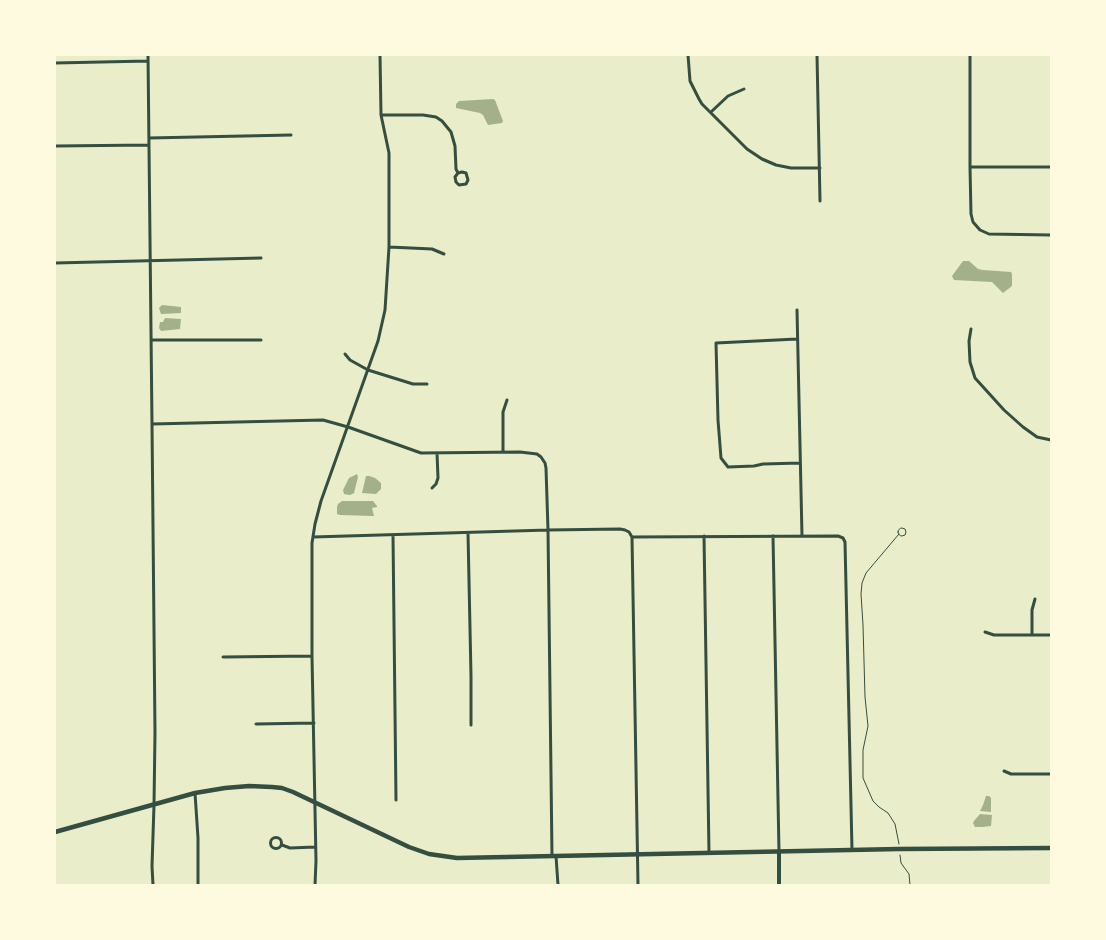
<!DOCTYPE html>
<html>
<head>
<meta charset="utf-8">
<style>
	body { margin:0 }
	#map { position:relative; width:1106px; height:940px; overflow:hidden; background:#e9edc9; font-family:"Golos Text",sans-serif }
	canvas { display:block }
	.frame { position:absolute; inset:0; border:56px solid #fefae0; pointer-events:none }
</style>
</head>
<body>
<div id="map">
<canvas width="1106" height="940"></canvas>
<div class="frame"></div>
</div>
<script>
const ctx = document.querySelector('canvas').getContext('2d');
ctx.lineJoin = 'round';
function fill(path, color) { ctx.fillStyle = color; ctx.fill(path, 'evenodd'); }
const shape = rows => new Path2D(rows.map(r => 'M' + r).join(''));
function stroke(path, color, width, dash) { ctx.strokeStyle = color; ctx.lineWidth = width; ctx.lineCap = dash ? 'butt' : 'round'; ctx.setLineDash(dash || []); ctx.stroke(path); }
fill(shape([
	[493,99,495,100,503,121,502,123,488,125,483,115,480,113,456,108,456,104,459,101],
	[963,261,969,261,978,269,983,270,1011,272,1012,274,1012,286,1003,293,992,282,954,280,952,276],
	[162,305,181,307,181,313,161,314,159,308],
	[165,318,181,319,180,329,161,331,159,328,160,322,163,322],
	[357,474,358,477,354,493,350,495,344,494,343,490,349,478],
	[366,476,369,476,375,478,381,483,381,489,376,494,362,493],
	[342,501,373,501,377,506,377,507,372,508,374,516,372,516,340,515,337,514,337,507,338,504],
	[986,796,989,796,991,798,991,812,980,811,983,805],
	[980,814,992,815,991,826,982,827,975,827,973,823,974,821]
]), '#a3b18a');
stroke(shape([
	'898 532a4 4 0 1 1 8 0a4 4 0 1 1-8 0Z',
	[899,844,895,824,888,813,879,807,873,801,863,778,863,750,868,726,865,697,863,625,861,594,862,583,866,573,899,534],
	[900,855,901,863,909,874,910,885]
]), '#344e41', 1);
stroke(shape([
	[148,55,152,424,155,733,154,805,152,866,153,885],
	[688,55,690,81,699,99,702,104,747,149,762,159,776,165,791,168,820,168],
	[817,55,820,201],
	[970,55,970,167,971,214,973,222,980,230,989,234,1051,235],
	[55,63,148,61],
	[711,112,728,96,744,89],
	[381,115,423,115,436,117,442,121,451,132,455,146,456,169,458,173,455,177,456,182,459,185,466,184,468,180,466,173,462,172,458,173],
	[149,138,291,135],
	[55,146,149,145],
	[970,167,1051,167],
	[389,247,432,249,444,254],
	[55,263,261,258],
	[797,310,802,536],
	[971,329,969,341,970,362,975,378,1004,410,1023,427,1037,437,1051,440],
	[797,339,716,343,718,420,721,458,728,467,754,466,763,464,800,463],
	[151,340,261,340],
	[345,354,350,360,368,370,413,384,427,384],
	[152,424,323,420,348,427,421,453,520,452,537,454,541,457,545,463,546,468,548,530,552,856],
	[503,452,503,412,507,400],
	[432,488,436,484,438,478,437,453],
	[468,533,471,676,471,725],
	[393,535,396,800],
	[704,536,709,853],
	[773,536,779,852],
	[313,537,548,530,620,529,625,530,629,532,632,537,838,536,843,538,845,542,852,850],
	[632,537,638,885],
	[985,632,994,635,1051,635],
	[1032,635,1032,610,1035,599],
	[223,657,312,656],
	[256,724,314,723],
	[1004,771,1011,774,1051,774],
	[195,793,198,838,198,885],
	'270.5 843a5.5 5.5 0 1 1 11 0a5.5 5.5 0 1 1-11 0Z',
	[282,845,290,848,315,847],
	[556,856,558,885],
	[315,885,316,861,312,656,312,543,315,524,321,501,378,341,385,310,389,247,389,153,381,115,380,55]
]), '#344e41', 3);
stroke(shape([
	[779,852,779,885]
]), '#344e41', 4);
stroke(shape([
	[55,832,195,793,225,788,249,786,272,787,282,788,293,792,409,847,429,854,457,858,899,849,1051,848]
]), '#344e41', 4.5);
</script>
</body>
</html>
